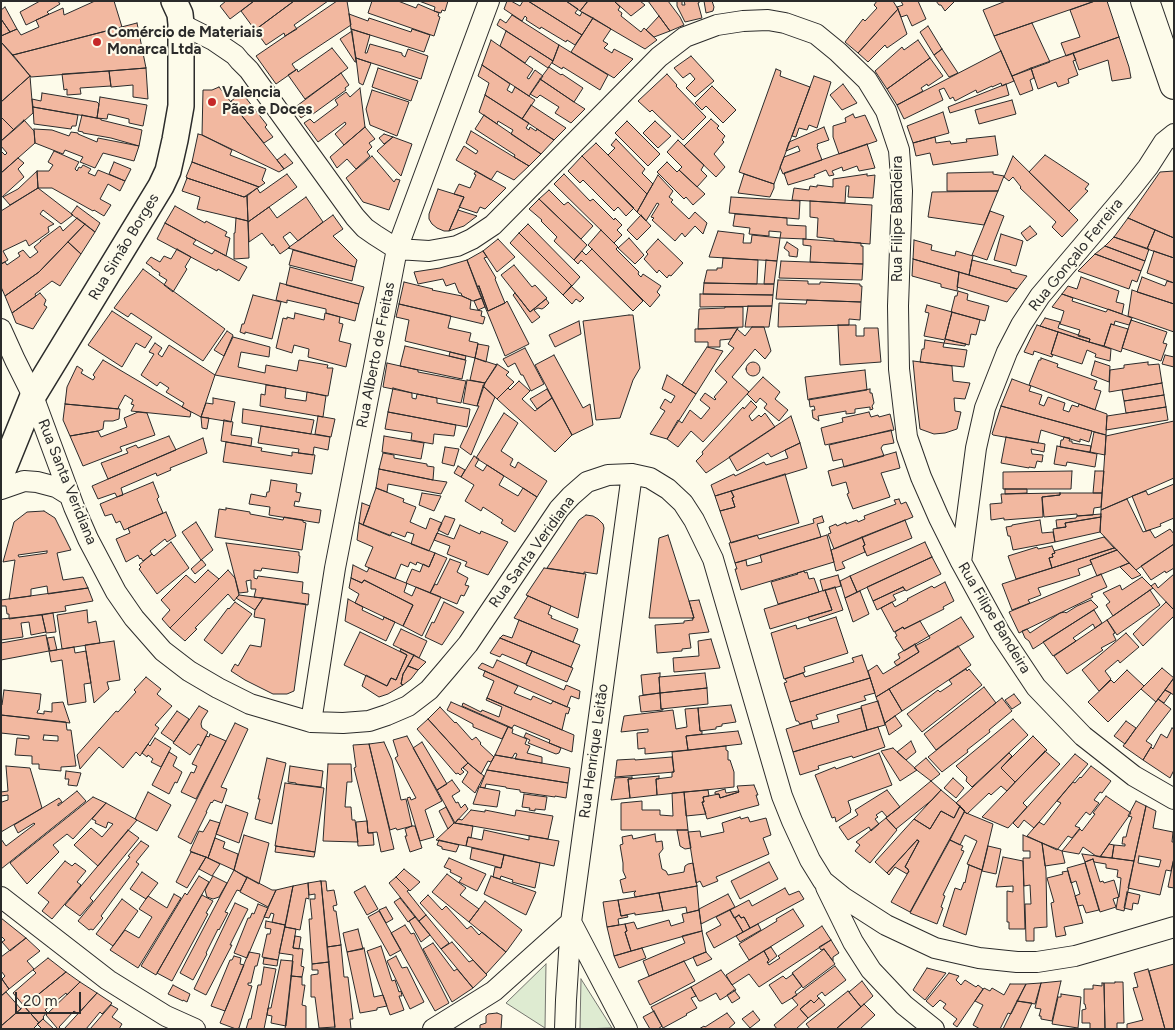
<!DOCTYPE html>
<html>
<head>
<meta charset="utf-8">
<style>
	body { margin:0 }
	#map { position:relative; width:1175px; height:1030px; overflow:hidden; background:#fdfbea; font-family:Figtree,sans-serif }
	canvas { display:block }
	.frame { position:absolute; inset:0; border:2px solid #2b2b2b; pointer-events:none }
	.scale { position:absolute; left:15px; top:992px; width:66px; height:22px; box-sizing:border-box; border:2px solid #2b2b2b; border-top:0; padding-left:6px; font-size:15px; line-height:18px; white-space:nowrap; color:#2b2b2b; -webkit-text-stroke:4px #fdfbea; paint-order:stroke }
</style>
</head>
<body>
<div id="map">
<canvas width="1175" height="1030"></canvas>
<div class="frame"></div>
<div class="scale">20 m</div>
</div>
<script>
const ctx = document.querySelector('canvas').getContext('2d');
ctx.lineJoin = 'round';
function fill(path, color) { ctx.fillStyle = color; ctx.fill(path, 'evenodd'); }
const shape = rows => new Path2D(rows.map(r => 'M' + r).join(''));
function stroke(path, color, width, dash) { ctx.strokeStyle = color; ctx.lineWidth = width; ctx.lineCap = dash ? 'butt' : 'round'; ctx.setLineDash(dash || []); ctx.stroke(path); }
function write(font, color, halo, rows, align = 'center') {
  ctx.font = font + ' Figtree,sans-serif'; ctx.lineWidth = 4; ctx.setLineDash([]); ctx.textBaseline = 'middle'; ctx.strokeStyle = halo; ctx.fillStyle = color; for (const [text, x, y, turn = 0] of rows) {
    ctx.save(); ctx.translate(x, y); ctx.rotate((+turn || 0) * Math.PI / 180); ctx.textAlign = isNaN(turn) ? turn : align; if (halo) ctx.strokeText(text, 0, 0); ctx.fillText(text, 0, 0); ctx.restore();
  }
}
const green = shape([
	[546,964,545,1028,506,1003,546,964],
	[581,979,612,1028,580,1029,581,979]
]);
fill(green, '#deebd1');
stroke(green, '#74746e', 1);
const building = shape([
	[40,1,58,1,60,4,47,12,49,14,26,25,20,12,40,1],
	[95,1,114,1,122,27,13,55,1,42,1,36,17,29,21,35,39,27,36,20,63,8,64,15,95,1],
	[226,1,254,1,230,19,220,6,226,1],
	[254,1,294,1,255,30,241,11,254,1],
	[294,1,328,1,294,25,297,29,285,36,284,33,266,45,255,30,294,1],
	[337,1,347,1,351,25,292,64,296,70,276,84,256,56,337,1],
	[372,1,398,1,416,8,418,4,439,13,438,16,440,17,434,36,368,13,372,1],
	[419,1,448,1,445,11,442,10,441,13,434,11,435,7,419,1],
	[507,1,511,1,520,6,523,1,528,1,582,35,575,45,567,40,566,42,541,27,540,29,526,20,527,18,525,16,522,21,504,9,507,1],
	[528,1,566,1,578,9,575,13,580,16,582,12,593,18,582,35,528,1],
	[566,1,588,1,580,11,566,1],
	[588,1,614,1,620,7,618,10,622,13,621,16,641,32,644,28,657,40,645,49,580,11,588,1],
	[614,1,640,1,645,5,631,16,614,1],
	[648,1,668,1,680,17,684,25,670,31,648,1],
	[677,1,682,1,682,5,685,5,684,1,699,1,699,3,698,3,702,18,685,22,677,6,677,1],
	[704,1,712,1,714,7,713,11,706,13,704,1],
	[877,1,893,1,898,9,858,53,845,42,863,19,865,21,877,8,874,5,877,1],
	[901,1,918,1,926,19,912,26,907,15,901,17,897,7,903,5,901,1],
	[936,1,955,1,945,11,941,5,939,5,936,1],
	[1006,1,1095,1,994,36,983,10,1006,1],
	[1095,1,1107,1,1119,37,1066,56,1061,43,1080,37,1070,10,1095,1],
	[5,7,17,29,10,32,1,19,1,10,5,7],
	[898,9,907,34,887,48,885,45,868,62,858,53,898,9],
	[349,14,368,21,369,18,411,32,412,29,430,35,424,52,351,29,349,14],
	[512,15,559,45,553,61,497,25,500,19,506,23,512,15],
	[659,16,670,31,654,37,646,30,659,16],
	[593,18,611,29,603,41,608,44,604,48,612,53,614,49,633,59,614,78,571,52,593,18],
	[1,19,10,32,1,36,1,19],
	[137,23,146,68,31,77,13,55,137,23],
	[1032,23,1050,62,1012,76,994,36,1032,23],
	[928,26,942,49,934,55,920,32,928,26],
	[351,29,370,35,365,53,367,53,370,44,402,53,402,55,405,57,408,49,428,56,421,79,356,58,351,29],
	[352,31,356,62,355,62,340,39,352,31],
	[506,31,553,61,548,68,530,56,525,63,500,46,506,31],
	[1119,37,1129,67,1131,78,1112,81,1108,60,1079,70,1073,53,1119,37],
	[491,40,533,69,527,78,529,79,535,70,543,76,529,96,482,65,491,40],
	[918,40,930,58,887,89,875,71,902,47,904,50,918,40],
	[1,42,30,76,1,102,1,42],
	[559,45,608,75,600,90,563,67,562,69,552,63,559,45],
	[332,48,348,68,305,99,288,75,297,69,298,72,332,48],
	[942,49,958,73,949,77,934,55,942,49],
	[1001,51,1014,81,1002,86,1001,83,992,87,992,86,977,93,976,90,955,101,953,97,950,99,944,88,939,90,943,100,904,119,897,105,1001,51],
	[1073,53,1076,60,1073,61,1078,75,1068,79,1069,83,1058,87,1056,82,1038,89,1031,68,1073,53],
	[691,56,714,81,695,97,686,88,695,79,690,73,683,78,674,68,691,56],
	[356,58,371,63,363,85,359,83,356,58],
	[930,58,943,76,928,86,927,84,921,88,923,91,897,105,887,89,930,58],
	[482,65,510,84,507,90,512,93,515,87,535,100,522,119,485,95,489,83,478,76,482,65],
	[549,67,561,75,562,74,583,88,574,102,540,79,549,67],
	[146,68,148,99,133,97,133,85,111,87,109,71,146,68],
	[378,68,418,81,411,101,372,87,378,68],
	[1031,68,1034,78,1030,80,1033,90,1020,95,1012,76,1031,68],
	[776,69,781,71,780,76,810,87,774,184,739,172,776,69],
	[109,71,111,86,80,88,81,94,67,95,67,89,64,90,62,74,109,71],
	[341,73,349,85,345,88,346,90,313,114,311,111,301,118,294,108,341,73],
	[667,74,677,85,676,86,706,117,683,140,652,110,650,112,638,101,667,74],
	[30,76,33,113,14,130,1,117,1,102,30,76],
	[814,76,831,82,817,128,809,125,807,130,799,128,796,137,792,136,814,76],
	[540,79,574,102,585,109,571,123,555,113,559,107,540,95,537,98,530,94,540,79],
	[843,84,857,103,842,110,830,95,843,84],
	[1006,84,1009,95,950,113,948,107,1006,84],
	[712,86,736,110,723,123,706,106,702,110,695,103,712,86],
	[219,87,277,160,284,169,279,172,202,135,203,90,212,90,219,87],
	[360,88,365,127,344,145,335,134,346,124,345,122,318,142,304,123,310,119,314,123,338,105,335,100,346,92,350,97,360,88],
	[372,90,409,102,397,136,370,125,366,109,372,90],
	[42,93,97,102,99,104,97,118,33,107,32,99,41,101,42,93],
	[242,93,253,107,242,116,231,101,242,93],
	[485,95,529,123,526,128,529,130,530,127,536,131,537,129,554,140,541,154,511,134,513,130,498,121,497,124,479,112,485,95],
	[100,97,147,105,143,126,129,123,129,119,108,114,107,119,97,118,100,97],
	[1012,100,1016,114,979,124,975,110,1012,100],
	[531,105,566,128,554,140,522,119,531,105],
	[33,107,78,115,76,126,72,126,71,129,34,124,33,107],
	[253,107,267,125,265,127,273,137,264,143,242,116,253,107],
	[943,112,949,133,913,143,907,126,943,112],
	[853,114,855,118,865,115,877,141,839,154,833,137,833,126,846,122,845,118,853,114],
	[82,115,101,119,101,120,142,130,139,146,111,138,83,133,83,132,78,131,82,115],
	[484,115,497,124,541,154,529,166,514,157,515,155,475,129,484,115],
	[1,117,14,130,1,141,1,117],
	[711,119,719,126,717,128,725,136,722,140,724,142,714,154,725,167,716,177,684,146,711,119],
	[24,120,34,131,35,143,1,173,1,151,5,155,7,153,1,146,1,141,24,120],
	[627,121,660,154,648,166,615,133,627,121],
	[655,121,671,136,658,148,643,133,655,121],
	[365,127,375,139,369,143,372,147,367,152,370,156,356,169,347,159,337,168,330,157,365,127],
	[824,127,829,140,817,144,818,146,817,147,822,160,783,174,780,167,784,157,800,151,798,146,786,151,789,142,824,127],
	[34,129,52,130,69,136,71,132,78,133,78,134,97,142,98,138,139,146,134,161,103,153,95,168,80,162,83,157,65,150,63,154,35,143,34,129],
	[471,131,514,157,529,166,514,180,497,171,491,180,456,160,464,146,476,154,478,151,466,143,471,131],
	[198,134,202,135,232,150,230,155,266,169,262,180,265,183,259,187,192,162,198,134],
	[384,134,393,137,384,144,379,138,384,134],
	[995,136,998,155,933,165,930,153,916,156,913,143,935,137,936,143,950,141,951,144,967,142,966,139,995,136],
	[393,137,412,144,401,176,377,151,393,137],
	[616,139,645,169,642,173,653,184,647,194,608,155,615,148,611,145,616,139],
	[678,140,704,165,701,170,707,176,697,187,679,170,682,167,667,152,678,140],
	[596,143,647,194,637,212,582,156,596,143],
	[867,144,875,168,859,171,857,166,843,171,842,167,832,171,834,175,829,176,826,170,814,175,815,177,788,185,784,173,867,144],
	[54,151,79,162,75,169,77,171,79,167,81,168,83,165,91,169,88,173,95,176,98,170,125,181,120,191,108,184,100,199,111,205,104,216,94,210,93,211,52,188,38,188,37,171,49,171,53,165,48,162,54,151],
	[285,154,293,163,284,169,277,160,285,154],
	[1045,155,1089,184,1085,189,1088,191,1069,211,1029,172,1045,155],
	[372,156,394,182,396,179,400,180,389,210,363,202,346,178,372,156],
	[582,156,634,208,626,216,618,207,614,211,583,180,580,183,568,171,582,156],
	[1013,156,1078,220,1062,237,1052,227,1056,222,1020,188,1021,187,1013,177,1009,181,1004,177,1013,156],
	[18,158,24,163,18,169,24,177,1,198,1,173,18,158],
	[114,162,131,169,125,181,109,174,114,162],
	[192,162,259,187,244,197,187,178,186,177,192,162],
	[667,162,677,172,679,170,705,194,693,205,686,197,684,199,657,172,667,162],
	[37,171,38,188,10,205,3,197,18,189,37,171],
	[476,171,506,188,485,209,480,207,477,213,459,207,464,197,454,194,459,184,470,188,476,175,474,174,476,171],
	[1174,171,1174,238,1128,218,1160,172,1174,171],
	[993,172,993,174,1004,176,998,191,947,191,947,173,993,172],
	[287,174,297,187,248,222,247,196,257,188,260,193,287,174],
	[564,174,590,201,593,199,614,220,615,218,622,225,617,230,622,235,614,243,554,184,564,174],
	[744,174,774,184,774,188,770,197,738,193,744,174],
	[867,174,867,176,875,175,873,198,848,197,849,186,846,186,845,203,792,200,794,188,809,190,810,186,817,187,817,185,833,187,833,179,867,174],
	[658,175,673,191,669,197,673,200,671,202,689,219,695,212,707,223,703,234,695,226,685,237,682,233,675,241,652,220,654,218,651,217,659,204,657,203,646,221,637,212,658,175],
	[187,178,244,197,247,196,248,221,197,209,200,197,182,191,187,178],
	[38,188,73,215,61,224,43,210,40,214,54,224,48,227,49,232,29,246,26,240,3,251,8,260,1,264,1,211,38,188],
	[438,189,464,197,449,231,444,231,437,228,432,224,429,219,429,214,438,189],
	[549,190,564,205,568,202,593,226,581,239,539,199,549,190],
	[998,191,984,225,928,217,932,192,998,191],
	[306,197,323,222,298,241,290,232,283,237,290,247,280,254,273,244,272,246,262,233,249,242,248,222,269,207,277,218,306,197],
	[731,197,800,201,799,219,729,213,731,197],
	[539,199,587,245,574,260,554,241,557,237,541,221,542,220,529,209,539,199],
	[810,201,872,205,870,244,834,241,834,239,817,237,818,218,810,217,810,201],
	[77,206,100,223,95,232,71,214,77,206],
	[175,206,205,223,206,221,227,232,225,236,230,238,226,256,165,223,175,206],
	[458,210,477,216,464,226,449,231,458,210],
	[990,211,1004,216,987,260,972,255,990,211],
	[735,214,787,218,787,225,806,226,806,239,780,238,781,232,769,231,769,236,749,234,750,228,733,226,735,214],
	[333,215,343,229,333,236,357,260,355,267,288,248,333,215],
	[641,215,651,226,637,240,627,230,641,215],
	[77,218,85,224,39,272,5,296,1,287,1,264,5,262,7,265,20,256,18,253,23,250,30,258,38,252,34,247,41,241,40,241,60,226,63,231,77,218],
	[236,218,248,221,249,258,234,259,234,233,235,233,236,218],
	[1128,218,1155,230,1147,249,1114,237,1128,218],
	[165,223,196,240,193,244,212,254,215,250,247,267,239,281,218,269,217,271,157,239,165,223],
	[85,224,95,232,81,254,68,242,85,224],
	[528,224,580,277,572,286,519,233,528,224],
	[1030,226,1037,234,1027,241,1021,233,1030,226],
	[601,230,618,247,616,249,639,272,638,274,641,277,643,274,661,286,657,292,660,295,650,307,588,245,601,230],
	[1155,230,1174,238,1174,258,1147,249,1155,230],
	[718,231,744,234,743,243,751,243,752,235,780,238,777,261,709,257,718,231],
	[519,233,572,286,563,295,510,243,519,233],
	[1001,234,1023,241,1016,266,994,260,1001,234],
	[1114,237,1149,249,1145,261,1105,246,1114,237],
	[629,238,644,255,635,264,618,248,629,238],
	[498,239,515,257,497,272,483,251,498,239],
	[658,239,683,263,671,276,669,275,667,278,659,270,657,273,644,259,648,254,646,252,658,239],
	[803,239,861,243,861,246,863,246,863,264,810,262,811,246,803,245,803,239],
	[914,240,932,245,931,250,955,256,956,251,973,256,969,275,913,259,914,240],
	[68,242,81,254,60,286,52,281,35,294,36,296,12,313,5,296,39,272,68,242],
	[787,242,798,249,797,257,789,256,789,252,784,248,787,242],
	[1105,246,1145,261,1141,271,1095,254,1105,246],
	[177,249,191,257,185,267,187,269,173,292,164,285,167,280,159,275,160,273,152,268,152,267,146,263,151,257,160,262,164,256,171,259,177,249],
	[592,249,643,301,633,311,581,260,578,264,574,260,582,251,586,255,592,249],
	[293,250,355,267,352,281,289,265,293,250],
	[483,251,487,257,484,258,496,278,495,279,505,303,488,311,479,286,477,287,467,260,483,251],
	[1154,251,1174,258,1174,283,1147,273,1154,251],
	[1095,254,1141,271,1137,282,1132,280,1129,289,1078,271,1095,254],
	[723,258,758,260,757,284,704,283,707,270,717,270,717,268,722,268,723,258],
	[913,259,959,272,957,291,941,287,941,284,912,276,913,259],
	[467,260,482,298,473,301,462,296,461,293,459,293,455,283,446,286,443,279,418,284,414,272,440,268,467,260],
	[766,260,777,261,774,284,764,284,766,260],
	[972,260,1011,270,1011,272,1027,276,1017,289,969,275,972,260],
	[781,261,863,264,862,280,779,278,781,261],
	[514,265,532,287,535,285,547,298,530,312,501,275,514,265],
	[290,267,364,287,359,304,286,285,290,267],
	[143,269,225,329,203,361,131,313,128,317,114,308,143,269],
	[959,272,969,275,1017,289,1007,302,957,287,959,272],
	[1081,277,1119,291,1116,302,1124,304,1122,314,1062,294,1068,286,1077,289,1081,277],
	[1142,277,1165,286,1167,281,1174,283,1174,304,1137,292,1142,277],
	[778,280,808,281,808,284,820,284,820,282,860,284,860,286,862,286,861,302,776,299,778,280],
	[404,282,433,289,432,290,462,296,471,300,470,309,482,311,481,316,485,317,483,324,399,304,404,282],
	[280,283,359,304,355,321,326,313,326,309,287,300,287,303,276,300,280,283],
	[704,283,764,284,774,284,773,295,703,294,704,283],
	[479,286,488,311,505,303,507,301,529,344,505,356,477,287,479,286],
	[571,286,584,298,580,302,576,299,572,304,563,295,571,286],
	[1132,290,1174,304,1174,332,1128,316,1132,290],
	[958,291,968,294,967,300,989,306,985,321,951,312,955,296,957,296,958,291],
	[40,293,46,300,44,305,47,307,33,329,16,323,12,313,40,293],
	[515,293,530,312,546,299,549,303,545,307,542,309,538,308,534,310,540,317,532,323,513,295,515,293],
	[700,294,703,294,773,295,772,306,700,307,700,294],
	[1062,294,1073,298,1072,301,1106,312,1108,309,1132,318,1131,321,1129,325,1115,321,1114,325,1111,324,1104,346,1089,342,1090,339,1078,336,1080,330,1060,324,1064,311,1052,307,1062,294],
	[253,295,281,302,272,339,245,332,245,334,240,332,242,324,244,324,253,295],
	[482,298,485,307,478,310,474,301,482,298],
	[807,300,861,302,860,320,849,319,849,325,778,327,779,303,806,304,807,300],
	[399,304,451,316,448,328,471,333,469,341,478,343,475,358,405,341,409,320,396,317,399,304],
	[927,305,952,312,945,339,966,344,965,346,944,343,945,340,924,336,929,313,925,312,927,305],
	[748,306,772,306,769,327,745,327,748,306],
	[725,307,743,307,743,327,698,329,699,309,725,308,725,307],
	[112,311,152,337,145,348,136,343,122,367,88,345,112,311],
	[952,312,980,320,976,335,971,334,969,345,945,339,952,312],
	[295,313,324,320,325,313,340,317,339,323,343,324,339,341,351,344,346,367,308,357,309,349,294,345,292,353,276,348,283,318,287,319,287,317,294,319,295,313],
	[629,315,633,315,640,368,633,380,620,418,596,420,583,321,629,315],
	[1045,318,1060,322,1058,328,1090,339,1089,342,1040,326,1045,318],
	[1131,320,1167,332,1163,343,1167,344,1161,361,1122,348,1131,320],
	[579,321,581,334,555,347,549,335,579,321],
	[1111,324,1128,329,1121,352,1104,346,1111,324],
	[838,325,856,325,856,336,864,336,864,328,878,328,881,362,840,365,838,325],
	[1037,325,1058,332,1051,354,1053,355,1052,357,1034,351,1033,355,1024,352,1037,325],
	[752,327,764,327,771,351,765,359,755,349,732,377,749,392,703,442,691,431,678,447,667,439,678,420,682,423,690,410,701,419,710,408,700,400,705,393,715,400,716,399,714,397,727,382,715,371,734,348,728,344,737,329,745,336,752,327],
	[738,328,731,339,720,340,720,347,708,347,708,342,695,342,695,329,738,328],
	[227,331,233,335,224,356,214,350,227,331],
	[1058,332,1111,349,1110,361,1095,357,1096,354,1087,350,1082,364,1051,354,1058,332],
	[233,337,270,347,269,357,241,352,238,367,265,373,266,365,297,371,299,360,328,365,327,368,333,368,328,396,215,375,233,337],
	[925,340,944,343,943,347,967,350,964,367,920,362,922,349,924,349,925,340],
	[155,343,162,348,158,354,162,357,169,345,215,375,201,417,182,407,184,403,166,392,169,388,160,382,157,386,141,375,154,354,149,352,155,343],
	[478,344,489,346,486,362,475,358,478,344],
	[405,346,466,360,462,379,400,366,405,346],
	[707,347,723,351,696,394,682,385,707,347],
	[525,348,544,384,531,391,523,375,521,375,515,363,508,367,503,359,525,348],
	[450,352,466,356,465,360,449,356,450,352],
	[554,355,583,408,590,404,593,425,572,435,535,365,554,355],
	[1165,355,1174,357,1174,367,1162,364,1165,355],
	[475,358,497,365,485,383,470,380,475,358],
	[1041,358,1058,364,1057,367,1097,381,1094,389,1101,391,1095,410,1029,385,1039,360,1041,360,1041,358],
	[103,360,191,412,190,417,131,411,134,405,131,404,133,400,125,395,119,406,118,409,65,404,67,387,77,366,83,370,81,373,93,380,95,377,93,375,103,360],
	[913,361,952,366,953,381,970,383,965,399,954,398,955,411,961,412,957,429,945,433,934,434,920,429,917,404,913,361],
	[1095,361,1110,366,1109,382,1091,375,1095,361],
	'746 369a7 7 0 1 1 14 0a7 7 0 1 1-14 0Z',
	[1148,362,1148,365,1159,364,1162,383,1109,392,1110,370,1124,368,1124,365,1148,362],
	[387,363,418,370,418,372,466,381,461,403,383,387,387,363],
	[497,364,509,372,506,375,514,382,497,399,483,386,497,364],
	[865,370,867,390,808,400,805,377,865,370],
	[667,375,696,394,667,439,650,434,665,411,660,408,665,399,671,403,675,396,662,389,667,375],
	[763,377,780,392,775,399,788,410,779,421,764,408,767,404,760,398,756,403,747,394,763,377],
	[1012,379,1031,386,1029,391,1042,395,1039,404,1044,406,1048,397,1065,403,1063,410,1069,412,1072,405,1078,407,1079,404,1107,414,1106,435,1001,406,1012,379],
	[467,380,485,383,477,406,463,403,467,380],
	[519,381,530,391,522,399,535,411,552,398,572,435,555,452,497,399,508,388,510,390,519,381],
	[1162,383,1164,395,1124,401,1122,390,1162,383],
	[266,385,286,388,285,398,306,401,307,392,326,396,323,417,260,406,261,394,265,395,266,385],
	[483,386,495,397,471,455,460,447,479,406,477,406,483,386],
	[393,388,412,393,412,398,416,399,417,394,437,398,437,403,470,409,467,427,388,412,393,388],
	[547,389,552,398,537,409,530,399,547,389],
	[870,389,870,393,872,393,874,403,872,406,873,409,870,410,870,407,855,409,855,413,846,414,846,411,818,416,819,421,813,418,812,410,815,410,814,406,810,407,809,399,870,389],
	[1164,395,1166,407,1126,413,1124,401,1164,395],
	[213,398,235,402,231,422,201,417,206,403,213,404,213,398],
	[751,401,757,407,749,416,752,421,759,415,761,417,765,413,775,427,706,473,696,461,703,454,702,452,743,407,744,409,751,401],
	[65,404,120,409,119,419,113,421,104,421,103,429,98,431,70,436,63,420,65,404],
	[1001,406,1092,431,1089,442,1080,439,1080,442,1041,430,1038,443,993,435,992,434,1001,406],
	[1166,407,1168,420,1106,430,1107,416,1166,407],
	[243,409,314,420,311,434,242,423,243,409],
	[138,412,147,413,155,435,120,447,122,451,83,466,70,436,98,431,101,437,127,427,124,418,138,412],
	[388,412,456,425,454,436,434,434,433,444,411,440,412,433,385,429,388,412],
	[869,412,871,417,878,415,879,417,890,414,894,430,825,445,821,428,843,422,842,418,869,412],
	[504,413,518,423,501,451,513,459,510,465,515,468,518,462,547,481,537,497,476,458,504,413],
	[318,416,335,419,331,437,315,434,318,416],
	[791,416,800,443,771,457,768,453,737,471,729,457,791,416],
	[201,417,209,418,207,429,202,428,201,417],
	[224,420,233,422,231,435,252,438,251,446,221,441,224,420],
	[1174,421,1174,478,1101,510,1106,436,1174,421],
	[261,426,330,437,328,450,314,447,313,455,298,453,299,449,258,443,261,426],
	[891,430,894,443,883,445,881,448,884,456,844,467,842,459,833,461,829,445,891,430],
	[1094,432,1106,435,1105,455,1090,452,1094,432],
	[169,436,176,450,108,479,101,463,128,453,126,449,136,445,138,448,169,436],
	[384,436,424,443,421,459,382,452,384,436],
	[1006,437,1045,444,1044,452,1031,449,1032,454,1043,455,1042,462,1037,461,1035,468,1029,467,1029,468,1001,463,1006,437],
	[1064,437,1070,438,1069,441,1072,441,1072,443,1091,446,1090,452,1060,447,1061,440,1063,440,1064,437],
	[203,438,207,453,170,468,171,470,157,476,156,473,121,488,123,495,117,497,115,493,98,499,92,486,203,438],
	[226,442,262,448,261,451,292,456,292,452,315,455,312,474,223,462,226,442],
	[800,443,807,468,715,496,711,485,734,474,735,476,764,462,766,465,788,458,785,450,800,443],
	[1057,446,1097,454,1095,467,1067,462,1066,466,1054,464,1057,446],
	[445,447,459,449,454,466,442,463,445,447],
	[896,452,900,468,881,473,890,497,853,509,847,494,849,493,846,482,832,486,828,471,896,452],
	[383,453,394,455,394,458,427,464,427,466,434,467,433,480,379,469,383,453],
	[474,456,479,459,475,466,483,471,487,465,504,476,499,485,518,496,523,488,537,497,515,532,501,523,503,520,483,507,481,511,465,501,474,485,461,477,474,456],
	[458,466,465,470,461,477,454,473,458,466],
	[379,469,433,480,447,482,441,494,388,484,387,492,376,488,379,469],
	[1072,471,1071,489,1003,489,1003,472,1072,471],
	[1095,471,1104,471,1102,493,1093,493,1095,471],
	[785,474,799,523,731,543,720,511,735,507,732,498,734,497,731,491,785,474],
	[271,480,297,484,296,492,301,493,299,502,295,501,294,506,321,510,319,523,269,515,270,507,249,504,251,494,266,497,267,492,269,492,271,480],
	[153,482,159,497,157,499,163,513,124,530,120,521,116,523,112,514,105,516,100,504,153,482],
	[1174,484,1174,518,1160,524,1161,526,1146,531,1132,496,1146,491,1148,495,1174,484],
	[376,488,404,499,403,502,416,507,410,522,426,529,430,518,442,523,429,551,411,544,414,534,407,532,405,537,392,532,390,536,363,525,376,488],
	[1005,489,1027,489,1027,493,1005,494,1005,489],
	[731,491,734,497,732,498,735,507,720,511,715,496,731,491],
	[422,493,441,496,434,511,419,505,422,493],
	[1060,493,1102,493,1101,507,1094,508,1093,515,1077,516,1077,514,1044,517,1042,497,1060,495,1060,493],
	[1060,493,1060,495,1042,497,1043,517,1004,520,1004,518,991,520,990,504,1002,503,1001,494,1060,493],
	[899,499,901,504,906,502,913,517,834,549,828,534,831,533,829,527,836,524,837,526,846,522,846,524,857,520,858,522,865,519,864,516,896,504,894,500,899,499],
	[1127,499,1143,532,1150,530,1155,538,1170,529,1174,534,1174,544,1136,570,1100,532,1101,510,1127,499],
	[362,503,370,506,363,525,359,523,362,503],
	[226,508,250,512,250,514,283,520,284,517,303,520,303,522,306,523,302,550,215,537,219,509,226,510,226,508],
	[44,511,55,518,71,550,57,553,63,580,83,577,88,588,48,594,47,586,31,589,31,596,9,599,15,560,3,562,14,522,27,512,44,511],
	[47,551,47,553,19,557,18,555,47,551],
	[166,512,176,536,167,542,165,539,150,551,152,554,143,561,141,558,140,559,138,555,126,562,116,539,130,533,128,528,166,512],
	[1101,514,1101,517,1065,523,1066,527,1057,528,1056,520,1076,518,1077,516,1101,514],
	[586,515,593,516,598,519,603,524,604,528,597,574,584,572,584,574,547,568,579,520,586,515],
	[445,516,455,519,448,535,438,530,445,516],
	[822,516,824,522,817,524,821,537,735,563,729,543,757,535,759,539,814,523,813,519,822,516],
	[1101,517,1100,532,1055,542,1053,529,1066,527,1065,523,1101,517],
	[905,520,912,538,867,556,863,546,865,545,862,537,905,520],
	[1040,520,1042,533,1053,532,1055,542,1013,550,1010,536,1008,536,1006,527,1012,526,1012,525,1040,520],
	[196,522,213,550,201,560,182,532,196,522],
	[359,523,435,553,429,567,417,562,416,565,410,562,408,567,401,564,395,579,365,566,373,547,357,540,359,523],
	[460,525,480,534,481,531,508,542,488,575,465,566,467,562,447,554,450,546,434,540,437,533,454,539,460,525],
	[668,535,689,601,694,618,649,618,659,538,668,535],
	[827,535,834,562,741,590,735,569,737,569,735,563,746,560,747,566,762,562,760,555,827,535],
	[862,537,865,545,863,546,865,552,842,562,845,568,836,571,831,550,862,537],
	[1104,537,1114,548,1052,568,1049,558,1053,557,1052,554,1055,553,1054,551,1104,537],
	[171,542,189,568,157,594,139,569,141,567,139,565,152,554,154,556,171,542],
	[925,542,932,557,857,592,850,576,925,542],
	[226,543,299,552,299,556,300,556,298,573,262,568,261,571,254,570,254,578,257,579,258,576,303,582,302,593,309,594,308,605,254,597,256,589,251,589,251,580,246,581,248,592,239,593,226,543],
	[1174,544,1174,568,1166,573,1165,571,1151,580,1141,566,1174,544],
	[1052,546,1055,553,1052,554,1053,557,1049,558,1052,568,1016,579,1008,556,1037,547,1038,549,1052,546],
	[1114,548,1117,550,1090,560,1092,564,1078,569,1080,575,1038,588,1041,595,1028,600,1030,603,1012,610,1002,584,1114,548],
	[1117,550,1129,563,1097,576,1090,560,1117,550],
	[435,553,447,558,430,593,406,583,412,569,420,572,423,564,429,567,435,553],
	[932,557,941,574,906,591,903,587,873,601,867,587,932,557],
	[450,559,461,563,457,572,468,578,465,585,469,586,464,596,461,595,457,604,430,593,435,584,437,585,450,559],
	[201,560,202,560,206,565,195,574,191,569,201,560],
	[1129,563,1141,575,1132,579,1120,567,1129,563],
	[353,565,367,572,369,568,406,583,407,583,404,592,412,596,416,587,441,597,422,636,403,626,413,605,364,580,362,583,351,578,353,565],
	[544,568,586,574,578,618,526,595,544,568],
	[208,570,219,579,170,628,162,619,170,610,161,600,186,575,195,583,208,570],
	[228,570,235,578,239,595,234,601,228,594,195,628,197,629,185,641,170,628,228,570],
	[804,571,805,573,807,572,809,579,814,578,819,592,778,604,771,582,798,574,797,573,804,571],
	[1101,574,1107,587,1091,594,1093,597,1019,633,1009,612,1101,574],
	[1174,574,1174,610,1151,586,1155,583,1158,588,1174,574],
	[838,575,841,586,823,591,820,580,838,575],
	[850,576,857,592,845,598,840,581,850,576],
	[1142,577,1153,588,1113,616,1106,605,1110,602,1103,593,1120,585,1122,590,1142,577],
	[351,578,362,583,364,580,413,605,403,626,355,603,359,594,349,588,351,578],
	[945,582,954,601,943,607,944,609,904,629,903,627,894,632,881,608,892,602,895,607,908,600,907,599,932,586,934,588,945,582],
	[835,587,843,610,810,621,808,617,832,610,825,590,835,587],
	[903,587,905,590,893,595,896,600,877,610,873,601,903,587],
	[88,588,93,601,65,606,66,611,9,619,9,614,7,614,6,606,1,606,1,600,88,588],
	[825,590,832,610,770,629,764,609,825,590],
	[1150,590,1160,605,1117,635,1107,620,1150,590],
	[860,591,869,614,853,622,845,598,860,591],
	[239,595,254,597,263,598,255,610,236,598,239,595],
	[528,596,551,606,548,614,552,616,551,618,578,629,573,642,514,618,528,596],
	[263,598,306,604,294,691,287,694,273,694,245,680,231,671,235,664,238,666,250,645,261,647,265,619,254,617,255,610,263,598],
	[348,599,363,607,362,610,383,620,384,617,395,622,386,641,345,621,348,599],
	[699,600,709,632,689,634,691,648,682,649,682,651,657,653,655,625,684,623,684,621,693,620,692,618,694,618,689,601,699,600],
	[1091,600,1098,607,1033,649,1029,641,1025,638,1022,631,1027,629,1030,633,1060,613,1065,612,1066,613,1077,606,1091,600],
	[235,602,252,614,222,654,204,640,228,608,229,609,235,602],
	[444,602,464,612,442,645,425,637,432,622,434,623,444,602],
	[1166,602,1174,610,1174,616,1143,646,1133,634,1166,602],
	[87,610,88,623,96,621,100,643,62,649,57,615,87,610],
	[1094,610,1102,623,1095,628,1093,624,1073,638,1076,641,1053,656,1043,642,1094,610],
	[53,613,56,632,46,633,42,615,53,613],
	[42,615,46,632,31,635,29,622,21,623,23,637,1,640,1,619,42,615],
	[836,617,848,653,804,667,805,672,784,679,771,633,796,625,797,629,836,617],
	[961,617,974,637,876,697,868,671,877,665,883,674,919,652,915,646,930,638,929,636,961,617],
	[519,620,580,645,571,667,500,638,503,635,512,638,519,620],
	[1107,620,1115,633,1113,634,1116,640,1101,648,1103,650,1067,674,1054,656,1107,620],
	[920,621,929,636,904,651,895,637,897,636,895,632,903,627,904,629,920,621],
	[401,629,427,641,419,658,393,645,401,629],
	[360,632,407,655,396,680,391,678,387,686,344,665,360,632],
	[1126,633,1139,647,1120,663,1118,660,1105,671,1111,679,1099,691,1082,670,1126,633],
	[46,635,49,651,1,660,1,643,46,635],
	[54,637,57,650,50,651,47,638,54,637],
	[500,638,532,651,526,664,502,654,500,657,490,653,500,638],
	[711,639,720,668,674,672,673,658,699,656,698,641,711,639],
	[114,641,120,680,107,682,109,689,94,703,85,645,114,641],
	[915,644,919,652,897,666,894,662,900,658,898,654,915,644],
	[958,646,971,665,902,711,889,689,958,646],
	[74,647,75,653,86,651,91,683,84,684,86,702,68,705,62,660,51,662,49,651,74,647],
	[401,649,414,655,403,674,401,684,403,685,388,694,379,697,362,686,366,675,387,686,391,678,396,680,407,655,400,651,401,649],
	[532,651,573,668,567,682,526,665,532,651],
	[414,655,426,662,418,670,408,666,414,655],
	[862,655,870,678,790,702,784,683,787,682,785,679,803,673,805,677,854,662,852,658,862,655],
	[497,660,564,690,566,685,580,691,579,699,571,696,567,707,478,668,482,663,493,668,497,660],
	[408,666,418,670,411,679,403,685,401,684,403,674,408,666],
	[1162,668,1174,678,1156,702,1141,689,1162,668],
	[966,669,967,671,969,669,982,685,922,732,907,714,938,690,940,692,952,684,949,680,966,669],
	[1127,670,1144,686,1108,722,1088,702,1111,680,1114,683,1127,670],
	[485,671,518,686,514,693,531,700,533,696,551,704,553,701,570,708,568,714,566,713,562,730,487,698,494,681,483,676,485,671],
	[660,673,660,677,659,677,660,693,643,695,641,675,660,673],
	[705,673,707,688,660,693,659,677,705,673],
	[146,677,161,689,157,694,158,695,172,706,155,725,159,728,142,753,140,756,136,752,123,768,99,747,80,769,77,755,116,711,118,712,136,692,134,690,146,677],
	[870,678,875,693,864,696,866,700,816,715,818,719,800,724,798,721,796,721,790,702,870,678],
	[1173,679,1174,680,1174,695,1165,690,1173,679],
	[984,687,996,703,936,750,924,734,984,687],
	[707,688,708,704,661,709,660,693,707,688],
	[889,689,902,711,885,723,876,697,889,689],
	[4,690,41,694,39,710,38,710,37,713,44,714,44,711,52,712,52,703,63,702,70,723,1,715,1,705,2,705,4,690],
	[1165,690,1171,693,1164,703,1158,699,1165,690],
	[660,693,661,709,663,709,663,710,641,712,639,696,660,693],
	[1014,694,1021,703,1012,709,1005,700,1014,694],
	[487,698,574,735,572,752,549,743,550,740,514,725,512,728,462,706,463,703,481,712,482,710,499,717,502,707,486,700,487,698],
	[1002,698,1012,711,989,730,990,732,967,750,968,752,942,772,928,757,1002,698],
	[1158,699,1171,709,1146,741,1152,745,1143,760,1123,746,1158,699],
	[878,701,885,725,867,730,861,706,878,701],
	[451,702,508,727,502,739,473,727,473,724,447,710,451,702],
	[731,705,736,722,722,724,722,726,716,727,716,729,700,731,698,708,731,705],
	[199,706,208,711,202,720,201,724,202,728,208,732,201,746,198,744,190,755,173,743,199,706],
	[440,707,455,723,456,722,472,740,476,737,481,743,480,744,494,757,491,762,488,761,481,774,468,763,428,719,440,707],
	[698,708,700,731,702,731,702,734,686,736,688,750,645,754,645,748,638,749,637,733,648,732,648,729,621,732,624,716,673,710,676,729,687,727,685,709,698,708],
	[861,708,867,730,793,752,786,729,811,721,813,729,839,722,837,715,861,708],
	[177,711,189,719,174,742,161,733,177,711],
	[1,715,66,722,67,730,71,730,76,766,61,767,61,771,39,769,39,764,32,764,32,756,15,755,17,738,29,739,29,736,1,733,1,715],
	[44,735,58,736,58,741,43,740,44,735],
	[895,716,902,726,889,735,885,723,895,716],
	[428,719,468,763,461,769,464,772,460,775,458,773,456,774,417,729,428,719],
	[1013,719,1028,735,972,787,966,781,967,777,956,766,1013,719],
	[1126,721,1136,728,1125,744,1114,736,1126,721],
	[235,723,248,729,221,787,227,789,222,803,214,800,212,803,211,802,206,812,207,812,191,844,178,837,235,723],
	[508,727,513,729,512,733,527,739,525,744,530,746,527,753,542,757,542,763,515,759,517,754,515,753,512,758,495,755,508,727],
	[878,727,885,747,853,758,852,756,818,766,819,769,800,775,793,752,878,727],
	[1172,728,1174,729,1174,770,1170,778,1143,760,1151,747,1153,749,1161,734,1167,738,1172,728],
	[738,731,742,744,688,750,686,736,738,731],
	[526,733,561,748,559,753,556,754,528,743,530,740,524,737,526,733],
	[210,734,226,741,196,799,181,792,191,772,194,773,197,766,192,764,206,736,209,737,210,734],
	[407,736,442,801,425,810,434,837,420,841,407,798,410,797,411,800,416,798,395,758,398,756,393,740,407,736],
	[1033,736,1047,750,1015,782,1001,768,1033,736],
	[155,738,171,748,161,767,151,762,153,759,148,755,147,757,142,753,148,744,150,746,155,738],
	[911,741,916,752,906,760,897,752,911,741],
	[384,742,392,760,401,800,406,799,412,826,397,830,396,828,390,830,369,744,384,742],
	[422,742,447,784,437,790,413,748,422,742],
	[369,744,394,849,381,852,377,832,368,833,367,821,354,768,356,767,353,745,369,744],
	[726,746,726,750,728,751,728,760,730,760,734,772,734,787,657,795,656,779,672,777,672,772,674,772,672,752,726,746],
	[893,748,917,770,900,781,881,751,893,748],
	[1045,751,1060,764,1023,803,1027,807,1008,828,982,817,1045,751],
	[169,752,177,757,173,766,182,772,177,783,175,782,169,794,152,785,169,752],
	[879,753,892,785,848,801,851,810,850,811,851,812,836,822,835,817,832,818,815,775,835,767,836,769,879,753],
	[1009,753,1012,756,1001,768,1015,782,1007,791,1001,786,991,795,989,793,967,814,956,803,1009,753],
	[1075,754,1088,764,1034,828,1024,820,1018,828,1013,823,1075,754],
	[495,755,570,768,568,783,487,770,495,755],
	[672,757,674,772,615,777,617,760,635,759,635,760,672,757],
	[267,758,286,763,272,824,255,819,260,799,258,799,267,758],
	[926,758,940,774,931,781,914,768,926,758],
	[468,763,484,776,475,793,462,782,468,772,463,768,468,763],
	[328,764,351,764,352,782,347,782,345,807,351,807,352,820,355,820,358,842,323,841,328,764],
	[6,766,30,768,42,808,1,832,1,801,2,802,8,800,8,795,1,796,1,792,8,791,6,766],
	[290,766,323,771,321,787,296,784,296,783,288,782,290,766],
	[1091,766,1111,781,1102,793,1100,792,1094,800,1099,803,1090,815,1086,812,1075,826,1080,828,1072,838,1068,836,1057,850,1027,836,1039,822,1044,825,1061,803,1057,801,1073,782,1075,783,1080,777,1081,778,1091,766],
	[487,770,568,783,566,798,555,796,555,797,520,792,520,790,506,788,506,787,486,784,485,788,480,787,487,770],
	[66,771,81,773,77,786,68,785,69,779,65,779,66,771],
	[659,776,659,779,656,779,657,795,630,798,628,779,659,776],
	[632,777,632,779,628,779,630,798,611,800,615,778,632,777],
	[953,778,964,788,956,798,944,788,953,778],
	[452,780,460,791,452,796,456,803,458,802,461,808,465,804,468,809,455,823,437,790,452,780],
	[931,781,941,790,932,800,896,829,886,818,931,781],
	[285,783,324,788,315,852,275,846,285,783],
	[754,785,758,795,756,795,759,805,707,819,702,802,704,802,703,797,719,794,720,798,739,792,737,786,754,785],
	[479,787,500,791,497,807,473,804,479,787],
	[725,789,726,793,738,791,739,792,720,798,719,794,715,794,715,792,725,789],
	[708,790,709,796,703,797,704,802,702,802,706,814,686,816,684,792,708,790],
	[887,790,900,807,887,817,882,811,876,815,878,817,875,819,879,824,871,831,869,827,848,840,839,827,858,815,855,810,887,790],
	[941,790,960,806,954,818,941,811,930,829,914,819,941,790],
	[77,791,86,801,1,869,1,839,6,846,35,824,34,823,18,833,14,825,59,798,62,802,58,804,58,806,77,791],
	[148,792,171,805,157,831,135,819,148,792],
	[684,792,688,830,621,830,621,803,642,801,642,810,660,810,660,815,673,816,672,793,684,792],
	[524,794,547,797,545,810,535,809,535,811,529,810,530,808,522,807,524,794],
	[1106,796,1131,813,1100,857,1096,856,1083,847,1079,854,1062,851,1080,829,1082,831,1095,814,1093,813,1106,796],
	[93,797,106,803,73,839,67,834,53,845,59,852,27,884,10,863,93,797],
	[1136,801,1146,806,1134,861,1112,858,1114,845,1125,846,1125,844,1122,844,1123,837,1126,837,1129,825,1132,817,1128,816,1136,801],
	[106,803,137,820,98,866,74,845,91,828,102,837,113,824,108,822,106,828,95,823,96,821,92,819,106,803],
	[226,805,248,813,239,843,216,834,226,805],
	[960,806,965,811,910,912,891,902,909,871,908,870,908,869,905,867,919,841,917,840,887,873,875,862,914,819,930,829,941,811,954,818,960,806],
	[1146,806,1156,811,1153,828,1173,832,1172,842,1174,842,1174,858,1171,871,1166,870,1160,895,1128,888,1146,806],
	[1139,856,1161,860,1159,867,1138,863,1139,856],
	[446,807,454,823,448,829,439,811,446,807],
	[471,810,485,812,485,810,515,816,516,810,553,816,548,839,455,823,458,819,462,820,471,810],
	[964,812,993,824,982,870,967,864,977,841,965,835,960,845,950,840,964,812],
	[740,817,741,819,748,817,750,822,766,818,771,835,763,838,769,854,716,877,718,881,703,887,700,881,696,883,688,832,700,831,701,837,724,832,722,823,740,817],
	[886,818,897,830,870,863,855,851,860,845,856,842,886,818],
	[210,820,220,823,208,858,190,851,199,831,203,832,210,820],
	[367,821,368,833,373,833,374,845,358,846,356,822,367,821],
	[454,823,473,826,471,838,468,837,466,846,436,840,454,823],
	[412,826,415,826,422,848,410,852,405,836,407,836,405,829,412,826],
	[128,830,139,838,90,898,93,901,80,916,65,905,128,830],
	[484,830,529,840,529,836,559,841,554,866,466,846,468,837,482,840,484,830],
	[677,830,688,830,691,848,685,849,680,846,677,830],
	[655,834,656,842,662,841,663,849,659,854,662,869,666,871,668,875,684,872,685,866,688,864,693,863,697,886,635,897,634,893,636,891,623,893,620,880,626,878,623,871,623,863,620,845,623,844,622,837,632,835,633,839,655,834],
	[244,835,269,843,259,884,234,870,244,835],
	[1023,835,1042,843,1046,871,1047,927,1034,928,1034,941,1026,941,1025,904,1031,904,1030,885,1024,886,1023,858,1030,858,1030,851,1023,851,1023,835],
	[215,838,225,842,223,848,238,854,234,870,208,858,215,838],
	[439,840,459,845,456,852,442,849,442,847,437,845,439,840],
	[917,840,919,841,905,867,908,869,908,870,909,871,907,874,895,867,889,875,887,873,917,840],
	[950,840,963,846,961,850,964,851,943,895,945,896,941,907,943,908,937,924,910,913,950,840],
	[141,841,149,846,136,862,139,864,101,916,103,918,93,930,91,929,89,930,78,921,130,857,128,856,141,841],
	[1042,843,1062,851,1065,863,1045,866,1042,843],
	[1109,844,1114,845,1112,858,1100,857,1109,844],
	[276,846,315,852,314,857,275,852,276,846],
	[988,846,1001,849,996,874,982,871,988,846],
	[472,848,504,855,501,868,470,859,472,848],
	[191,852,206,857,187,888,176,882,191,852],
	[1082,854,1134,861,1124,911,1116,909,1118,897,1119,897,1121,878,1117,877,1118,870,1106,868,1106,864,1094,862,1093,859,1085,862,1082,854],
	[504,855,540,863,535,888,512,882,513,880,501,876,500,879,493,877,495,867,501,868,504,855],
	[206,857,220,864,212,876,199,869,206,857],
	[1003,857,1023,861,1025,929,1009,929,1009,922,1007,922,1007,891,1013,892,1013,886,996,887,1003,857],
	[449,858,486,874,477,891,459,882,462,878,450,872,451,870,444,867,449,858],
	[1174,858,1174,888,1168,887,1174,858],
	[1093,859,1100,882,1103,881,1104,883,1114,880,1119,897,1113,899,1116,907,1100,912,1085,862,1093,859],
	[65,861,72,866,75,863,86,871,77,882,81,885,52,919,42,911,49,902,38,893,65,861],
	[769,862,778,879,740,899,731,881,769,862],
	[1085,863,1099,910,1086,913,1083,905,1078,906,1075,896,1080,894,1076,881,1071,883,1067,868,1085,863],
	[969,865,982,870,966,935,943,926,955,888,961,890,964,882,965,883,969,865],
	[404,869,420,882,410,891,396,877,404,869],
	[234,870,247,878,240,891,237,890,225,912,228,913,219,930,218,929,206,953,207,954,193,980,180,973,234,870],
	[1068,871,1083,923,1064,927,1066,935,1056,937,1051,903,1054,902,1047,878,1063,874,1062,872,1068,871],
	[142,872,158,883,146,899,130,889,142,872],
	[447,874,466,888,460,895,479,909,469,922,432,892,447,874],
	[199,876,209,882,156,975,141,966,185,893,187,895,199,876],
	[213,876,227,883,219,897,213,899,207,897,205,890,213,876],
	[491,876,536,892,526,915,484,894,491,876],
	[247,877,272,890,276,890,268,907,240,892,247,877],
	[396,877,409,890,407,891,426,915,419,921,389,883,396,877],
	[320,881,321,881,329,962,312,964,309,919,312,919,310,899,315,899,315,894,309,895,308,883,320,881],
	[321,881,326,881,327,891,334,890,337,905,333,906,334,911,336,911,341,945,327,947,321,881],
	[308,883,309,899,306,898,300,930,285,927,293,886,308,883],
	[293,886,285,925,272,922,274,914,271,913,269,918,264,917,276,890,293,886],
	[365,886,378,909,367,915,354,892,365,886],
	[697,886,699,910,687,913,686,907,663,911,659,893,697,886],
	[785,888,789,895,799,891,804,899,750,928,744,917,741,918,739,915,734,918,730,910,749,900,752,906,785,888],
	[1127,892,1140,895,1138,904,1133,903,1132,910,1124,908,1127,892],
	[659,893,663,911,635,915,635,913,621,916,618,900,659,893],
	[174,894,181,898,138,968,110,950,125,930,139,938,152,917,139,909,148,896,167,908,174,894],
	[728,894,735,907,701,924,699,909,728,894],
	[202,895,213,901,206,913,208,914,172,981,157,973,202,895],
	[428,895,442,910,446,906,467,929,471,926,479,935,482,932,506,952,486,974,420,903,428,895],
	[400,898,415,917,408,922,394,902,400,898],
	[122,899,138,911,113,946,96,934,122,899],
	[618,900,621,916,627,915,628,917,618,919,619,925,607,927,603,902,618,900],
	[485,901,522,930,506,952,469,922,485,901],
	[235,903,248,909,230,945,232,945,206,995,194,989,235,903],
	[258,904,268,908,247,958,234,953,248,918,250,918,252,913,254,914,258,904],
	[386,907,393,919,386,923,379,910,386,907],
	[793,909,804,926,749,960,739,944,777,921,776,919,793,909],
	[699,910,702,931,631,951,625,932,627,931,625,924,634,922,637,929,669,920,671,926,684,922,682,914,699,910],
	[730,910,743,932,714,948,706,933,721,925,716,917,730,910],
	[379,911,401,950,390,956,368,917,379,911],
	[426,915,449,943,441,949,419,921,426,915],
	[739,915,741,918,744,917,750,928,743,932,735,918,739,915],
	[415,917,430,935,421,942,409,921,415,917],
	[1,918,26,938,10,951,2,942,5,940,1,936,1,918],
	[266,921,285,925,278,960,262,957,267,934,270,934,271,929,265,928,266,921],
	[625,924,627,931,625,932,631,951,614,956,607,927,625,924],
	[758,924,761,930,740,942,736,936,758,924],
	[405,925,411,934,414,933,449,1003,435,1011,391,933,405,925],
	[822,926,831,940,759,987,749,974,732,985,726,975,764,951,769,960,767,962,769,965,780,958,778,956,822,926],
	[285,927,296,929,293,948,303,949,301,966,304,967,302,977,291,976,293,955,279,953,285,927],
	[358,929,363,949,347,952,343,933,358,929],
	[702,931,706,952,649,976,643,961,685,943,682,936,702,931],
	[295,936,301,937,299,949,293,948,295,936],
	[26,938,40,951,27,961,34,969,9,989,2,979,5,976,1,971,1,957,26,938],
	[831,940,839,953,833,957,833,961,824,949,821,950,819,947,831,940],
	[452,942,469,962,473,960,487,975,473,988,441,949,452,942],
	[433,943,454,971,457,969,473,988,452,1002,423,949,433,943],
	[341,945,344,977,348,977,353,1019,350,1019,351,1029,335,1029,327,947,341,945],
	[381,946,392,981,395,980,399,992,401,991,402,996,399,996,404,1010,390,1015,367,951,381,946],
	[771,947,777,956,768,963,767,962,769,960,764,951,771,947],
	[364,948,374,997,383,995,387,1006,377,1008,377,1010,360,1013,347,952,364,948],
	[642,948,646,958,619,968,614,956,642,948],
	[824,949,835,964,803,988,792,973,824,949],
	[249,952,260,954,257,966,255,966,251,983,248,983,248,985,252,986,239,1028,236,1029,220,1023,249,952],
	[706,952,712,959,697,966,693,957,706,952],
	[234,956,241,958,240,964,244,965,225,1011,211,1006,230,960,232,960,234,956],
	[396,956,402,968,407,967,424,1002,410,1009,387,961,396,956],
	[48,958,66,972,24,1006,13,993,36,973,33,970,48,958],
	[264,958,278,960,277,966,263,964,264,958],
	[281,960,293,961,286,1026,271,1023,272,1016,267,1015,268,1008,271,1008,281,960],
	[684,961,695,981,650,1005,638,981,684,961],
	[329,962,335,1027,319,1028,315,997,311,997,311,975,318,974,318,970,312,970,312,964,329,962],
	[1174,964,1174,1029,1165,1029,1149,971,1174,964],
	[835,966,846,980,825,996,822,992,817,996,819,998,814,1003,811,1000,800,1009,808,1018,796,1029,777,1029,774,1025,798,1005,792,998,835,966],
	[264,967,276,969,264,1029,246,1029,249,1019,251,1019,258,985,261,985,264,967],
	[927,968,946,973,925,1000,913,990,927,968],
	[1148,969,1165,1029,1127,1029,1127,1024,1143,1020,1133,988,1138,987,1134,973,1148,969],
	[721,970,736,990,720,1000,716,993,701,1001,699,1001,691,987,721,970],
	[66,972,80,982,67,995,66,993,45,1010,47,1012,43,1017,44,1018,39,1023,24,1006,66,972],
	[949,973,959,976,956,980,961,985,965,980,976,987,978,985,983,989,957,1027,953,1024,957,1019,943,1008,946,1004,940,1000,933,1007,926,1001,949,973],
	[793,974,802,986,795,992,797,995,782,1004,769,985,783,976,786,979,793,974],
	[291,976,302,977,302,985,305,985,302,1005,306,1006,306,1029,285,1029,291,976],
	[1,978,9,989,1,996,1,978],
	[862,981,873,996,861,1007,849,992,862,981],
	[1061,981,1052,1021,1041,1019,1041,1016,1039,1016,1041,1009,1035,1008,1041,983,1061,981],
	[80,982,97,993,78,1014,74,1011,59,1027,61,1029,57,1029,57,1028,46,1015,80,982],
	[1115,982,1123,982,1124,1023,1117,1023,1117,1029,1105,1029,1104,983,1115,983,1115,982],
	[1041,983,1035,1004,1017,1001,1026,984,1041,983],
	[1102,983,1104,983,1105,1029,1090,1029,1090,1023,1082,1023,1082,1010,1086,1009,1085,1004,1084,1004,1084,989,1093,989,1093,985,1102,986,1102,983],
	[1010,984,1026,984,1011,1014,1008,1013,1000,1029,980,1029,973,1025,983,1005,975,1001,984,988,990,991,992,988,1004,995,1010,984],
	[173,985,190,994,187,1002,183,1000,183,1001,168,994,173,985],
	[691,987,696,996,691,998,697,1008,686,1014,687,1015,663,1028,651,1007,691,987],
	[734,990,740,998,732,1003,727,995,734,990],
	[848,991,861,1007,836,1029,810,1029,806,1024,848,991],
	[6,992,21,1009,1,1026,1,996,6,992],
	[97,993,112,1003,102,1014,100,1012,86,1029,64,1029,97,993],
	[1061,994,1081,997,1078,1028,1052,1024,1058,997,1061,997,1061,994],
	[819,998,825,1005,808,1018,800,1009,811,1000,814,1003,819,998],
	[1017,1001,1032,1003,1020,1029,1003,1029,1017,1001],
	[864,1004,875,1015,860,1029,836,1029,864,1004],
	[111,1005,118,1009,112,1017,122,1024,119,1029,90,1029,111,1005],
	[24,1006,39,1023,33,1029,1,1029,1,1026,24,1006],
	[654,1011,662,1026,658,1029,650,1029,643,1017,654,1011],
	[753,1011,760,1020,750,1028,742,1019,753,1011],
	[497,1013,502,1015,501,1029,480,1029,480,1025,486,1023,486,1016,488,1014,497,1013],
	[727,1013,735,1023,728,1029,699,1029,704,1026,705,1027,727,1013],
	[43,1019,54,1029,42,1029,37,1024,43,1019]
]);
fill(building, '#f2b8a0');
stroke(building, '#2b2b2b', 1);
const minor = shape([
	[181,24,213,40,235,55,240,61,249,70,355,217,365,228,375,235,397,249,429,251,457,246,472,239,493,225,659,57,685,37,717,25,743,21,768,20,785,23,816,34,838,52,867,80,886,111,899,150,902,191,898,306,899,369,907,437,921,477,939,518,961,562,1000,633,1036,687,1083,736,1134,776,1174,799],
	[1,329,15,360,33,396,74,507,88,539,116,592,134,618,163,651,189,671,218,688,250,704,311,722,343,723,369,721,387,715,408,706,429,690,447,669,468,644,559,509,571,496,587,482,608,475,632,474,650,478,668,489,683,503,694,520,713,559,782,796,792,821,810,860,823,881,844,898,886,925,935,948,979,958,1017,962,1037,962,1075,956,1103,948,1174,927],
	[1,489,24,481,37,482,56,487,69,495],
	[961,562,976,448,985,408,1007,352,1021,325,1040,296,1129,191,1148,167,1164,142,1174,134],
	[311,722,335,568,397,249,489,1],
	[826,887,853,942,871,970,904,1005,934,1029],
	[1,897,108,980,166,1016,195,1029],
	[433,1029,494,991,571,922,627,1029],
	[565,1029,566,1000,571,922,632,474]
]);
const tertiary = shape([
	[1,475,33,396,161,186,168,171,175,140,181,106,181,24,180,14,174,1]
]);
const secondary = shape([
	[1145,1,1174,85]
]);
stroke(minor, '#2b2b2b', 22);
stroke(tertiary, '#2b2b2b', 28);
stroke(secondary, '#2b2b2b', 30);
stroke(minor, '#fdfbea', 20);
stroke(tertiary, '#fdfbea', 25);
stroke(secondary, '#fdfbea', 28);
for (const [x, y, r, color] of [
	[97,42,5,"#c62828"],
	[212,102,5,"#c62828"]
]) { const dot = new Path2D(); dot.arc(x, y, r, 0, 2 * Math.PI); ctx.fillStyle = color; ctx.fill(dot); stroke(dot, '#fdfbea', 2); }
write('bold 15px', '#2b2b2b', '#fdfbea', [
	["Comércio de Materiais",107,33],
	["Monarca Ltda",107,50],
	["Valencia",222,93],
	["Pães e Doces",222,110]
], 'left');
write('15px', '#2b2b2b', '#fdfbea', [
	["Rua Filipe Bandeira",898,219,-90],
	["Rua Simão Borges",124,247,-59],
	["Rua Gonçalo Ferreira",1076,255,-51],
	["Rua Alberto de Freitas",376,355,-79],
	["Rua Santa Veridiana",67,482,68],
	["Rua Santa Veridiana",532,552,-54],
	["Rua Filipe Bandeira",994,618,59],
	["Rua Henrique Leitão",594,751,-82]
]);
</script>
</body>
</html>
